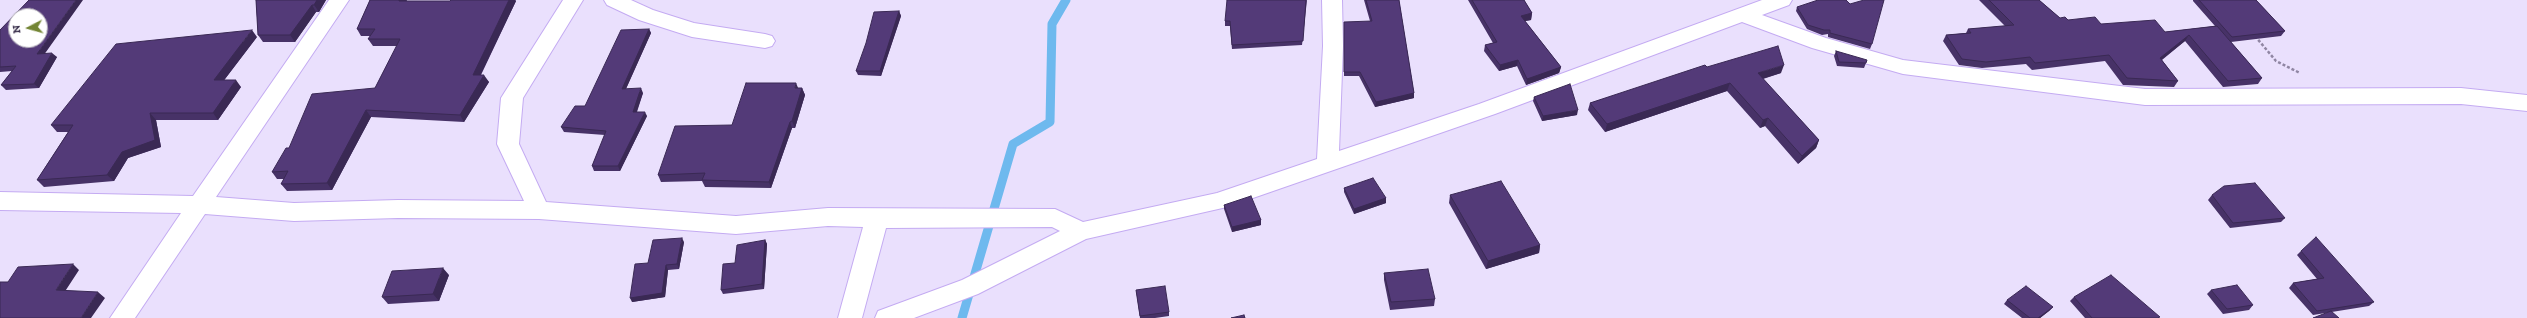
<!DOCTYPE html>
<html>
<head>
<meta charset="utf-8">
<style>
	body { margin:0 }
	#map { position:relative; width:2527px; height:318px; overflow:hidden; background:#eae0fd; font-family:"Zilla Slab",serif }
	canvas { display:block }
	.north { position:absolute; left:8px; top:8px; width:40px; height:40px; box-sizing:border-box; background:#fff; border:1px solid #b0acb7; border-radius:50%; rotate:264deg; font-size:11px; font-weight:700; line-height:16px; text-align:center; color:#3a304c }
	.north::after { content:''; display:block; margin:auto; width:14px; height:18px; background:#738534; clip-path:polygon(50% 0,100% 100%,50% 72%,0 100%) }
</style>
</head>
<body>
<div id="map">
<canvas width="2527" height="318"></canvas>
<div class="north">N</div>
</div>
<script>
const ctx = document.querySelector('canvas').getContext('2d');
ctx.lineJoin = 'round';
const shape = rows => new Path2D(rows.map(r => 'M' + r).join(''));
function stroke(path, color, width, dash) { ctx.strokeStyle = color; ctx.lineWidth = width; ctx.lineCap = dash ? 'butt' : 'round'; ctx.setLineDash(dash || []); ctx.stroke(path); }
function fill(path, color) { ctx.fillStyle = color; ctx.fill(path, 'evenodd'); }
stroke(shape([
	[962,318,1013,144,1050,122,1052,24,1066,0]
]), '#6eb9ee', 9);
const minor = shape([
	[329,0,349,0,216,197,294,203,398,200,524,201,497,144,501,98,563,0,583,0,523,98,519,144,546,202,736,216,828,208,1055,209,1083,222,1217,193,1317,159,1323,46,1322,0,1342,0,1343,46,1339,151,1479,104,1762,0,1792,0,1789,5,1762,15,1826,38,1903,60,2145,89,2461,88,2527,95,2527,111,2461,104,2145,105,1903,74,1812,48,1742,22,1495,114,1227,207,1086,239,978,294,914,318,875,318,878,311,962,280,1060,231,1052,227,886,228,862,318,838,318,863,227,828,226,736,234,539,219,398,218,294,221,205,214,135,318,110,318,181,213,0,210,0,192,193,196,329,0],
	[604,0,631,0,653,10,694,23,765,34,772,36,775,41,772,46,765,48,692,37,639,20,607,5,604,0]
]);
stroke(minor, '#c4abf2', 2);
stroke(shape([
	[2255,36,2276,61,2300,73]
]), '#9086a3', 2.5, [3, 2]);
fill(minor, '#fff');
fill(shape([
	[256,0,326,0,319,12,316,12,295,42,263,42,258,35],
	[370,0,407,0,406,1,450,1,451,0,515,0,516,1,481,75,489,82,464,122,371,117,332,190,287,191,281,184,284,179,277,179,272,172,289,148,375,88,397,46,373,46,368,39,371,36,361,36,357,29],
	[1307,0,1302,45,1232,49,1230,26,1225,26,1225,21],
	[1364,0,1399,0,1414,93,1414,98,1375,107,1359,76,1344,76,1344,27,1370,21],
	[1468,0,1524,0,1532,13,1531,20,1525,21,1561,67,1559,73,1526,85,1517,66,1499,71,1484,51,1485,45,1493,43],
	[1979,0,2039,0,2060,18,2068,20,2165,32,2215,26,2193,1,2193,0,2256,0,2285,31,2281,36,2231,42,2262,78,2258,84,2223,87,2185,41,2162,60,2178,81,2174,87,2123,85,2105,61,2032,70,2026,64,1982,68,1959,65,1943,41,1946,35,1966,33,1968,29,2005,26],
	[1797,7,1872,44,1870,49,1828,37,1828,34,1822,35,1807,29,1796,11],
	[899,11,901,16,881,76,858,75,856,71],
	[649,29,651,33,626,89,643,93,637,112,647,116,620,171,594,171,592,166,605,135,564,132,561,127,585,106],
	[0,30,45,54,57,57,39,88,6,90,1,85,12,71,0,72],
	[257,37,224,80,241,87,218,120,156,120,161,147,128,158,114,181,44,187,37,180,68,132,57,132,51,125],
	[1836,51,1866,63,1864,68,1837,66,1834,56],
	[1707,67,1781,73,1763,79,1819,140,1816,148,1798,164,1765,126,1760,128,1727,91,1605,132,1588,110,1590,103],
	[798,88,802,88,805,95,795,128,792,128,771,188,705,187,702,181,661,182,658,175,732,125],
	[1534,97,1577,115,1542,121,1533,101],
	[1344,188,1386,198,1386,203,1354,214,1344,192],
	[1450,195,1540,245,1539,253,1486,269,1449,203],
	[2212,195,2285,218,2281,222,2230,228,2208,200],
	[1224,205,1261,220,1261,225,1232,232,1224,209],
	[765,240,767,244,764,289,723,294,721,290,735,263],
	[684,242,679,269,668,270,665,297,632,302,648,263],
	[2301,251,2374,302,2369,306,2313,315,2289,288,2293,283,2317,279,2297,255],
	[1384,273,1435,299,1434,306,1390,310,1384,280],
	[449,275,439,301,388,304,382,297],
	[1136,290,1169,312,1169,316,1155,318,1140,318],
	[2211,290,2253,305,2249,310,2223,314,2207,294],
	[2074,297,2159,318,2085,318,2070,301],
	[2007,300,2053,307,2049,311,2040,318,2022,318,2004,304]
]), '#473267');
fill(shape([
	[76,0,83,0,41,59,37,54],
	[317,0,326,0,319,12,314,5],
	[399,0,407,0,403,8,399,1],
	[509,0,515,0,516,1,477,82,473,75],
	[312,5,316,12,295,42,290,35],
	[899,11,901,16,881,76,880,71],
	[1532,13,1531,20,1519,22,1521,16],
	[649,29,651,33,624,93,622,89],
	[252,30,257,37,219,87,214,80],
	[2189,35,2185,41,2156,64,2160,58],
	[52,53,57,57,39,88,34,84],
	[1518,60,1517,66,1499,71,1500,65],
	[1784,65,1781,73,1755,81,1758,73],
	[1561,67,1559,73,1526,85,1527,79],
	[484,75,489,82,464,122,460,115],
	[236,80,241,87,218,120,213,113],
	[796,83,799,90,795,88],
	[1730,83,1727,91,1605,132,1607,124],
	[641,88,643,93,635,116,633,112],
	[802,88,805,95,795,128,792,121],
	[1414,93,1414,98,1375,107,1376,102],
	[366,110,371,117,332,190,327,183],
	[1578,110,1577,115,1542,121,1543,116],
	[645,112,647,116,620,171,618,166],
	[150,113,156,120,161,147,128,158,114,181,107,175,122,152],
	[1768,118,1765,126,1760,128,1763,120],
	[790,122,792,128,771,188,769,182],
	[1819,140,1816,148,1798,164,1802,156],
	[1386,198,1386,203,1354,214,1354,209],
	[1261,220,1261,225,1232,232,1232,227],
	[682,238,684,242,679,269,677,264],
	[765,240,767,244,764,289,762,284],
	[1540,245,1539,253,1486,269,1488,261],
	[73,264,79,270,62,296,56,290],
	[666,265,668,270,665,297,632,302,630,298],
	[443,268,449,275,439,301,433,294],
	[98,292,105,298,91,318,81,318],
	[2053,307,2049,311,2040,318,2038,318]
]), '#3a2954');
const building = shape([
	[29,0,76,0,37,54,52,53,34,84,1,85,16,66,0,67,0,30,29,0],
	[16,16,40,16,40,40,16,40,16,16],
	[256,0,317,0,314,5,312,5,290,35,258,35,256,0],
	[370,0,399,0,399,1,450,1,451,0,509,0,473,75,484,75,460,115,366,110,327,183,281,184,288,171,272,172,286,148,289,148,312,94,375,88,400,39,368,39,375,29,357,29,370,0],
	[1227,0,1306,0,1303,41,1232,45,1230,21,1225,21,1227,0],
	[1366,0,1399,0,1414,93,1376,102,1360,72,1344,72,1344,22,1372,21,1366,0],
	[1472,0,1524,0,1532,13,1521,16,1561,67,1527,79,1518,60,1500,65,1485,45,1497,42,1472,0],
	[1818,0,1846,0,1850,4,1864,0,1884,0,1872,44,1830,33,1830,30,1824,30,1808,25,1797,7,1818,0],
	[1989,0,2039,0,2060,18,2065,17,2068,20,2095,17,2101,24,2155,20,2165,32,2217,26,2262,78,2228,81,2189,35,2160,58,2178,81,2127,78,2109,55,2035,63,2030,57,1986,62,1962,59,1946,35,1971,33,1968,29,2014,25,1989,0],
	[2199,0,2256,0,2285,31,2232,37,2199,0],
	[899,11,880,71,856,71,866,43,874,12,899,11],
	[649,29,622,89,641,88,633,112,645,112,618,166,592,166,606,131,561,127,575,106,585,106,621,30,649,29],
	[252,30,214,80,236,80,213,113,150,113,155,140,122,152,107,175,37,180,73,125,51,125,116,44,252,30],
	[1778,46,1784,65,1758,73,1819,140,1802,156,1768,118,1763,120,1730,83,1607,124,1590,103,1705,65,1707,67,1778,46],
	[1836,51,1867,60,1866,63,1839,62,1836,51],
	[746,83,796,83,795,88,802,88,792,121,790,122,769,182,702,180,705,173,658,175,675,126,732,125,746,83],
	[1570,84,1578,110,1543,116,1534,97,1570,84],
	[1373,178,1386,198,1354,209,1344,188,1373,178],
	[1501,181,1540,245,1488,261,1450,195,1501,181],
	[2255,183,2285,218,2233,223,2212,195,2224,186,2255,183],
	[1251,196,1261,220,1232,227,1224,205,1251,196],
	[2316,237,2374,302,2317,311,2293,283,2324,278,2301,251,2316,237],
	[682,238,677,264,666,265,662,293,630,298,635,264,648,263,653,240,682,238],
	[765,240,762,284,721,290,723,264,735,263,737,245,765,240],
	[73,264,56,290,98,292,81,318,0,318,0,282,8,282,18,267,73,264],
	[443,268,433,294,382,297,392,271,443,268],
	[1428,269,1435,299,1391,302,1384,273,1428,269],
	[2111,275,2160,317,2157,318,2092,318,2074,297,2111,275],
	[2237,285,2253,305,2227,309,2211,290,2237,285],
	[1165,286,1169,312,1140,316,1136,290,1165,286],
	[2026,286,2053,307,2038,318,2030,318,2007,300,2026,286],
	[2331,311,2339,318,2313,318,2331,311],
	[1244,315,1245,318,1231,318,1244,315]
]);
fill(building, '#533a78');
stroke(building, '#3a2954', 1);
</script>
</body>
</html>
